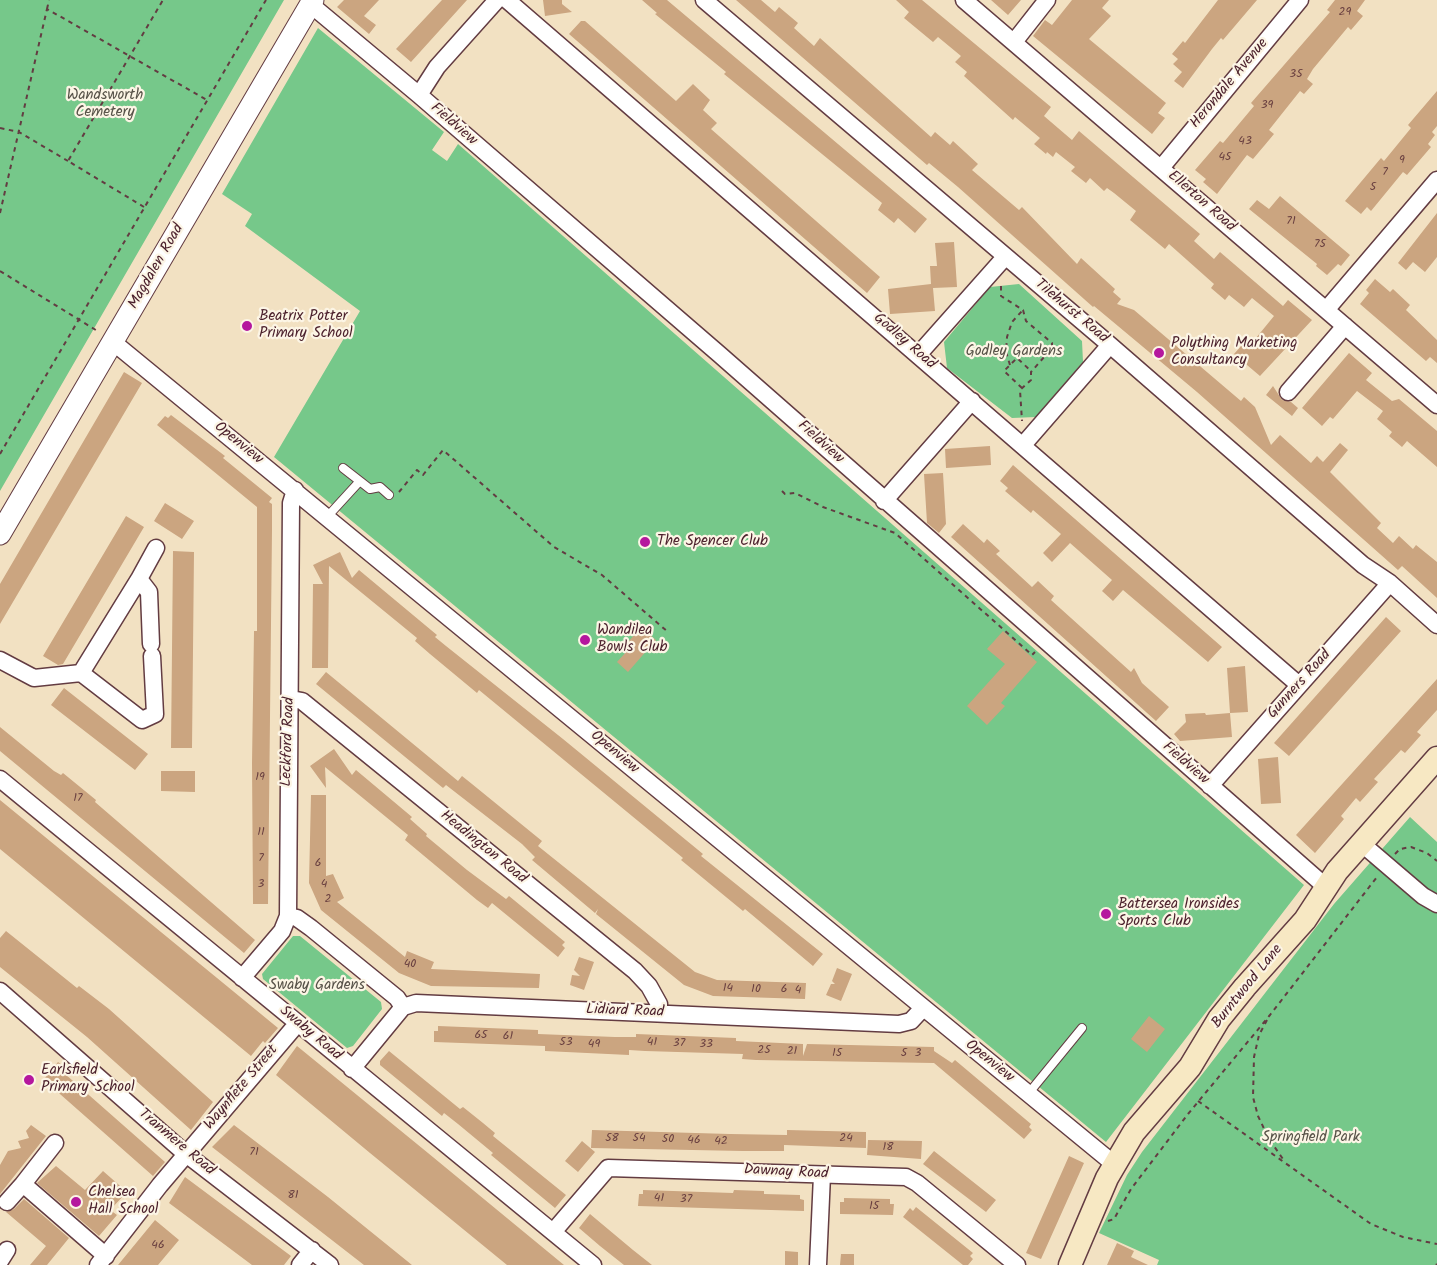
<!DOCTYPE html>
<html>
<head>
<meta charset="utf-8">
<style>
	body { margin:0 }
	canvas { display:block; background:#f2e1c2 }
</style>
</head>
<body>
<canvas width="1437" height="1265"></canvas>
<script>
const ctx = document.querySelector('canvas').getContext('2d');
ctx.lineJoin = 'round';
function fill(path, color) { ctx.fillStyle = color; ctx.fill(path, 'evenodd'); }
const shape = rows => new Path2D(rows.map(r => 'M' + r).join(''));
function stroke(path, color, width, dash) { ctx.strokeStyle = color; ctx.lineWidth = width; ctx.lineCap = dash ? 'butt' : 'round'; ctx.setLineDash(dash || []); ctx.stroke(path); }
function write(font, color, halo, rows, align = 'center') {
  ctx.font = font + ' Kalam,sans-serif'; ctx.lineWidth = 4.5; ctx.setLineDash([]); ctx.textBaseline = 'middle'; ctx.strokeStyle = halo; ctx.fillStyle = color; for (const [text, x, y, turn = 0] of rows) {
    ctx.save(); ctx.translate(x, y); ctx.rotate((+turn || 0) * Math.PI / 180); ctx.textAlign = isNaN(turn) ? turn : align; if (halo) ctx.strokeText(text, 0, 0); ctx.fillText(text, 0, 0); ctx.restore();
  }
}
fill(shape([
	[0,0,284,0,0,491],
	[318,28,444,132,432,150,447,161,458,144,1304,885,1106,1142,274,457,360,311,245,226,252,214,222,194],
	[1019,284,1082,341,1083,362,1036,417,1012,418,947,368,944,342,990,287],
	[1410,817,1437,842,1437,1265,1157,1265,1159,1260,1099,1233,1127,1175,1142,1152,1334,904],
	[293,936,300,936,381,1002,382,1009,353,1046,347,1048,263,979,262,974]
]), '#76c88a');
fill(shape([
	[344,0,379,0,364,16,376,25,369,34,337,7],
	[442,0,467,0,411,62,396,49],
	[543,0,562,0,562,4,572,12,545,16],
	[642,0,667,0,927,219,915,233,898,218,894,223,878,210,882,203,724,74,726,72,655,14,657,13],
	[736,0,761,0,775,12,779,7,798,23,794,28,814,46,820,38,931,137,935,132,950,145,953,141,978,164,972,170,1019,210,1022,207,1077,264,1081,258,1115,289,1113,292,1121,299,1117,304,1134,310,1241,401,1244,397,1255,407,1271,445,1280,435,1311,463,1317,456,1323,462,1340,443,1348,450,1330,472,1381,523,1377,528,1393,543,1399,536,1413,549,1416,545,1437,562,1437,598,1402,566,1398,570,1197,392,1094,306,1093,307,958,187,929,163,927,165],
	[896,0,922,0,1051,107,1044,116,1072,140,1079,131,1187,223,1200,234,1194,241,1214,259,1220,252,1283,306,1288,300,1312,320,1260,376,1234,354,1242,345,1247,349,1274,316,1252,298,1244,307,1229,295,1225,300,1211,288,1214,284,1169,244,1165,249,1130,220,1136,211,1114,193,1107,188,1104,191,1090,178,1086,183,1071,171,1075,167,1056,152,1053,157,1047,152,1046,154,1034,144,1040,138,1015,117,1013,120,964,76,967,72,955,62,961,56,938,37,933,42,904,18,909,12],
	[991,0,1021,0,1008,15],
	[1072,0,1109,0,1102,8,1111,16,1089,39,1166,103,1158,113,1165,118,1152,134,1033,36,1045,20,1052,25],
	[1218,0,1257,0,1223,40,1221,38,1212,49,1183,88,1174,81,1182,72,1173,64,1178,59,1172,54,1183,41,1185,43],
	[1335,0,1365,0,1357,11,1363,16,1351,30,1348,27,1313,69,1307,79,1313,84,1304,94,1300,91,1269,130,1274,134,1264,146,1253,159,1247,155,1217,194,1203,182,1206,179,1195,170,1220,141,1223,143,1254,106,1251,103,1330,12,1327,10],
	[581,21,585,21,676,101,693,84,710,100,703,110,717,123,711,129,880,277,867,293,569,34],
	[1437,91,1437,126,1432,132,1435,135,1428,144,1431,147,1407,175,1403,172,1371,211,1367,207,1361,214,1345,201,1381,158,1384,161,1411,128,1408,125],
	[1280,196,1350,255,1341,266,1338,264,1327,275,1316,266,1317,264,1249,209,1257,200,1269,209],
	[1437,213,1437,257,1425,272,1413,262,1406,270,1398,263],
	[954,242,957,287,933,288,935,311,890,314,888,289,931,284,930,266,937,266,935,243],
	[1375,279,1390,292,1393,289,1410,305,1406,310,1437,340,1437,363,1430,357,1426,361,1360,304,1369,293,1366,290],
	[1349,353,1372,373,1366,380,1392,401,1399,399,1437,431,1437,467,1407,441,1402,447,1389,436,1392,432,1377,419,1383,411,1357,391,1333,419,1330,417,1322,426,1302,408],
	[124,372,142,383,0,624,0,584],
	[1273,386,1282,400,1291,402,1298,408,1292,416,1266,395],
	[171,415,225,456,223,458,272,498,269,502,272,504,272,530,268,904,253,904,252,763,254,631,257,631,257,507,157,425,165,416,168,418],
	[990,446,991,465,946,468,945,449],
	[1013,465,1222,647,1208,662,1123,590,1113,601,1102,591,1112,580,1070,543,1052,562,1043,553,1061,534,1033,510,1031,513,1005,491,1008,488,1000,481],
	[943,473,946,524,939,533,927,523,924,474],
	[165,503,194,521,182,539,154,521],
	[126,516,144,527,63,664,58,665,43,656],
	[963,524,984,543,987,539,1000,551,996,554,1032,587,1038,581,1054,596,1051,600,1131,672,1134,668,1142,683,1169,707,1156,721,951,537],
	[173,551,194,552,192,748,171,748],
	[340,552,352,578,359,570,437,635,435,637,446,646,563,739,703,854,701,856,823,954,813,966,745,909,743,911,681,860,683,858,479,690,477,693,430,654,415,641,417,638,329,566,328,668,312,668,313,584,323,584,313,565],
	[1386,617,1401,631,1289,756,1274,743],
	[641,627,656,640,628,672,617,662,627,651,623,648],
	[1003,631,1037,662,1001,703,1005,706,987,725,967,706,1005,664,987,649],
	[1245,666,1248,712,1230,713,1227,668],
	[326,672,458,781,462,776,472,784,542,841,538,846,695,972,717,980,806,983,805,999,713,996,684,985,596,914,598,909,595,913,532,860,535,857,522,844,446,785,443,788,316,684],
	[1437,679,1437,710,1417,732,1421,735,1405,753,1401,750,1388,764,1374,779,1378,782,1360,802,1356,798,1341,816,1344,819,1315,853,1296,835],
	[64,688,148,754,135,770,51,705],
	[1205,713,1206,715,1230,713,1232,737,1180,741,1174,734,1186,722,1185,714],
	[0,727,54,771,61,775,63,773,96,800,95,802,255,940,244,953,0,751],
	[334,749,352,775,356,770,412,817,410,819,427,834,426,836,467,870,506,899,509,896,565,942,562,945,565,948,558,957,492,903,488,908,477,900,405,840,408,835,325,767,326,788,310,766],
	[1278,757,1281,803,1261,804,1258,759],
	[161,771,195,771,195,792,161,791],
	[311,795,326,795,326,876,333,874,344,898,337,902,405,957,407,951,434,962,431,969,540,974,539,988,431,986,399,973,321,910,309,883],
	[0,800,278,1028,265,1043,263,1041,251,1056,0,849],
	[6,931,77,988,79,986,109,1009,213,1102,191,1130,87,1037,0,967,0,938],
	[579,957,594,962,584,990,570,985,572,975,580,976,574,970],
	[837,968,852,974,841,1001,826,995,831,984,835,984,832,981],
	[1149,1016,1165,1029,1147,1052,1131,1039],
	[438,1026,538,1030,538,1034,615,1037,636,1037,636,1034,736,1038,736,1041,803,1044,803,1056,807,1044,934,1047,934,1051,952,1063,955,1060,1031,1124,1029,1127,1032,1130,1024,1139,934,1063,756,1060,742,1059,743,1054,645,1051,629,1050,629,1055,545,1051,545,1046,434,1042,434,1031,438,1031],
	[297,1046,428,1153,564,1265,507,1265,370,1153,276,1075],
	[389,1051,460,1109,463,1107,483,1123,495,1133,493,1136,566,1195,555,1208,491,1155,493,1153,458,1124,444,1113,442,1116,380,1065,380,1061],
	[58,1062,67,1069,64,1073,73,1081,165,1162,153,1176,52,1087,50,1090,41,1083],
	[31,1125,46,1136,0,1194,0,1165,8,1151,21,1148,18,1141,29,1138,26,1131],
	[234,1125,328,1197,412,1265,364,1265,212,1147],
	[592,1130,730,1134,787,1135,787,1130,866,1132,866,1148,784,1145,784,1151,743,1151,591,1148],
	[868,1140,922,1141,921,1159,867,1155],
	[582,1141,595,1152,578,1172,565,1161],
	[934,1151,996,1200,986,1212,923,1164],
	[1069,1156,1084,1163,1041,1259,1026,1253],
	[56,1166,85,1190,103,1171,127,1192,110,1210,117,1215,99,1236,37,1183],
	[185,1177,291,1256,284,1265,252,1265,169,1203],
	[643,1190,733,1193,734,1190,764,1191,764,1194,800,1195,800,1199,804,1200,804,1211,638,1206,639,1194,643,1194],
	[844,1198,890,1199,890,1204,894,1204,893,1215,840,1214,840,1202,844,1202],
	[24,1199,69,1238,47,1265,30,1265,46,1246,6,1212,14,1209],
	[916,1207,973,1253,970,1256,973,1259,968,1265,963,1265,903,1217,910,1208,913,1211],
	[590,1214,633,1250,652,1265,624,1265,600,1246,579,1228],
	[155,1220,179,1240,158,1265,118,1265],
	[1117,1243,1134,1251,1131,1257,1148,1265,1107,1265],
	[785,1251,798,1252,798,1265,785,1265],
	[841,1254,854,1254,854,1265,840,1265]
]), '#cba580');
const service = shape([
	[343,468,370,489,380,487,389,495],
	[327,517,359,482],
	[1028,1094,1082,1028]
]);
const minor = shape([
	[507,0,1299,685],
	[704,0,1110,345,1363,565,1390,583,1437,625],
	[964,0,1437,405],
	[309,7,316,9,419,95,719,354,1326,887],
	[1014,42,1047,0],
	[419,95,437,67,497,0],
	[1161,168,1300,0],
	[1326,310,1437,180],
	[113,342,1114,1164],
	[918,355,1005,257],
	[1288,392,1345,326],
	[1023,445,1110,345],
	[884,501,972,401],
	[139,579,156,548],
	[0,660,34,678,81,673,139,579,149,592,151,644],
	[81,673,142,720,155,714,152,656],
	[291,699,302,701,635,971,649,986,659,1004,659,1013],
	[0,779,593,1265],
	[1210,786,1390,583],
	[1361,843,1423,896,1437,904],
	[288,916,297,918,311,928,397,998,403,1007],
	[242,978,282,931,288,916,291,503,295,490],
	[0,991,186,1154,330,1265],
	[352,1069,403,1007,416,1003,899,1024,911,1021,923,1008],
	[55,1143,23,1184,106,1256],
	[7,1202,23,1184],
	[553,1232,608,1168,906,1177,917,1183,1017,1265],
	[0,1261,7,1250],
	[98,1265,160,1185,297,1024],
	[300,1265,312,1250],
	[818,1265,822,1175]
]);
const tertiary = shape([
	[0,534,313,0]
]);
const secondary = shape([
	[1070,1265,1107,1178,1134,1132,1190,1067,1219,1019,1245,987,1305,920,1337,871,1437,758]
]);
stroke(service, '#633c42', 10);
stroke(minor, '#633c42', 19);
stroke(tertiary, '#633c42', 23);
stroke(secondary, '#633c42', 25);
stroke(shape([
	[47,9,49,0],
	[0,128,19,132,68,161],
	[144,207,68,161,163,0],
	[0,213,47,9,207,100],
	[0,271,99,332],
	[1001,286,1001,296,1023,310,1026,321,1052,343,1052,348,1031,372,1031,380,1020,390,1022,421],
	[1010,365,1006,352,1007,337,1012,322,1022,311],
	[1022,388,1004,371,1017,358,1031,371],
	[0,454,266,0],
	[782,491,785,494,795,493,823,507,895,533,1032,655,1035,652],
	[399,492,417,470,423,475,443,450,554,547,602,575,668,632],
	[1395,854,1400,849,1411,847,1427,853,1437,861],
	[1267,1020,1259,1035,1254,1057,1253,1097,1258,1116,1269,1139,1285,1162],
	[1198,1101,1371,1224,1403,1237,1437,1244],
	[1108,1221,1114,1219,1131,1189,1188,1114,1270,1015,1377,877],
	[1436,1265,1437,1264]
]), '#633c42', 2, [4.5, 4.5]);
stroke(service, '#fff', 8);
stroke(minor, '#fff', 16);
stroke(tertiary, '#fff', 21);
stroke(secondary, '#f7e8c3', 22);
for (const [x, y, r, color] of [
	[247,326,6,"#b5179e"],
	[1159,353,6,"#b5179e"],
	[645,542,6,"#b5179e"],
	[585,640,6,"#b5179e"],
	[1106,914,6,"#b5179e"],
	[29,1080,6,"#b5179e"],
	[76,1202,6,"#b5179e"]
]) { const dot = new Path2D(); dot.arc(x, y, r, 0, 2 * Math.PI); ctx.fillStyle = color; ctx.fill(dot); stroke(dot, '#fcf5e5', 2); }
write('12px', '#6a4040', null, [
	["29",1345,13],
	["35",1296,75],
	["39",1267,106],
	["43",1245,142],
	["45",1225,158],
	["9",1402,161],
	["7",1385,173],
	["5",1373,188],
	["71",1291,222],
	["75",1320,245],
	["19",260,778],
	["17",78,799],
	["11",261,833],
	["7",261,859],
	["6",318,864],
	["3",261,885],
	["4",324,885],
	["2",328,900],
	["40",410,965],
	["14",728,989],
	["10",756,990],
	["6",784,990],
	["4",798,991],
	["65",481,1036],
	["61",508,1037],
	["53",566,1043],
	["41",652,1043],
	["37",679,1044],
	["49",594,1045],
	["33",706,1045],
	["25",764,1051],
	["21",792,1052],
	["15",837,1054],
	["5",904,1054],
	["3",918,1054],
	["58",612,1139],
	["54",639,1139],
	["24",846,1139],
	["50",668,1140],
	["46",694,1141],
	["42",721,1142],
	["18",888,1148],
	["71",254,1153],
	["81",293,1196],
	["41",659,1199],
	["37",686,1200],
	["15",874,1207],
	["46",158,1246]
]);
write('15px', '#4a1f2b', '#fcf5e5', [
	["Herondale Avenue",1230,84,-50],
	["Fieldview",453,125,41],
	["Ellerton Road",1201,202,41],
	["Magdalen Road",157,267,-60],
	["Tilehurst Road",1071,312,40],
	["Godley Road",904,342,41],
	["Fieldview",820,443,42],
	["Openview",238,444,39],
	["Gunners Road",1300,685,-48],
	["Leckford Road",289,742,-88],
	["Openview",614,753,40],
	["Fieldview",1185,764,41],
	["Headington Road",483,848,39],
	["Burntwood Lane",1248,987,-51],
	["Lidiard Road",625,1012,2],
	["Swaby Road",310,1034,40],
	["Openview",989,1062,39],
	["Waynflete Street",242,1088,-50],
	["Tranmere Road",176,1143,40],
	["Dawnay Road",786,1173,3]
]);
write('15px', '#575248', '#fcf5e5', [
	["Wandsworth",105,96],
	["Cemetery",105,113],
	["Godley Gardens",1014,352],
	["Swaby Gardens",317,986],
	["Springfield Park",1311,1138]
]);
write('15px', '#4a1f2b', '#fcf5e5', [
	["Beatrix Potter",259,317],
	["Primary School",259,334],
	["Polything Marketing",1171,344],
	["Consultancy",1171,361],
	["The Spencer Club",657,542],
	["Wandilea",597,631],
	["Bowls Club",597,648],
	["Battersea Ironsides",1118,905],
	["Sports Club",1118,922],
	["Earlsfield",41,1071],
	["Primary School",41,1088],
	["Chelsea",88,1193],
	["Hall School",88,1210]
], 'left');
</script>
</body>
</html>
